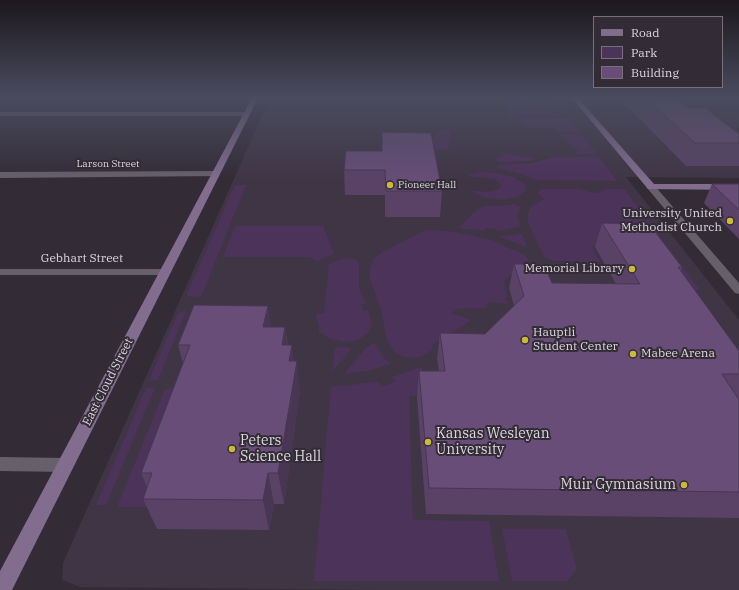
<!DOCTYPE html>
<html>
<head>
<meta charset="utf-8">
<style>
	body { margin:0 }
	#map { position:relative; width:739px; height:590px; overflow:hidden; background:#332c37; font-family:"IBM Plex Serif",serif }
	canvas { display:block }
	.legend { position:absolute; left:593px; top:16px; width:130px; height:72px; box-sizing:border-box; background:#332c37; border:1px solid #77707a; margin:0; padding:5px 7px; list-style:none; font-size:12px; color:#dcd7de }
	.legend li { display:flex; align-items:center; gap:8px; height:20px }
	.legend b { width:20px; border:1px solid #77707a }
</style>
</head>
<body>
<div id="map">
<canvas width="739" height="590"></canvas>
<ul class="legend">
<li><b style="height:5px;background:#826d8f"></b>Road</li>
<li><b style="height:11px;background:#4c335a"></b>Park</li>
<li><b style="height:11px;background:#674d77"></b>Building</li>
</ul>
</div>
<script>
const ctx = document.querySelector('canvas').getContext('2d');
ctx.lineJoin = 'round';
function fill(path, color) { ctx.fillStyle = color; ctx.fill(path, 'evenodd'); }
const shape = rows => new Path2D(rows.map(r => 'M' + r).join(''));
function stroke(path, color, width, dash) { ctx.strokeStyle = color; ctx.lineWidth = width; ctx.lineCap = dash ? 'butt' : 'round'; ctx.setLineDash(dash || []); ctx.stroke(path); }
function write(font, color, halo, rows, align = 'center') {
  ctx.font = font + ' "IBM Plex Serif",serif'; ctx.lineWidth = 4; ctx.setLineDash([]); ctx.textBaseline = 'middle'; ctx.strokeStyle = halo; ctx.fillStyle = color; for (const [text, x, y, turn = 0] of rows) {
    ctx.save(); ctx.translate(x, y); ctx.rotate((+turn || 0) * Math.PI / 180); ctx.textAlign = isNaN(turn) ? turn : align; if (halo) ctx.strokeText(text, 0, 0); ctx.fillText(text, 0, 0); ctx.restore();
  }
}
fill(shape([
	[270,98,739,98,739,178,626,177,739,320,739,590,380,590,80,587,62,580,63,563]
]), '#3f3545');
fill(shape([
	[501,98,505,98,565,116,509,115],
	[513,98,555,98,567,115],
	[510,117,570,118,581,132,559,132,554,127,528,127],
	[445,129,451,131,449,145,447,149,421,150,429,140,441,131],
	[560,134,582,134,597,154,575,154,578,152,578,150,564,140],
	[510,154,524,157,538,158,529,161,500,162,497,161,495,158],
	[554,157,599,157,617,181,537,180,517,173,500,169,497,167,497,165,532,163],
	[482,172,496,173,513,177,524,184,526,188,525,191,517,197,502,200,483,197,469,190,487,192,497,190,502,186,495,179,468,176,471,174],
	[235,185,246,185,201,297,188,296,187,294],
	[541,189,580,189,593,193,600,192,607,189,624,189,700,290,674,291,643,246,592,247,600,262,553,261,544,257,528,222,527,216,531,206,537,204,544,199,538,193],
	[513,204,521,207,518,213,517,217,520,226,518,227,497,231,496,229,485,228,485,231,459,228,473,213,483,206,500,206],
	[235,226,323,226,334,254,317,261,309,257,223,257],
	[425,230,447,231,489,239,525,255,528,260,504,281,507,296,504,299,507,301,508,304,488,302,487,306,484,308,457,309,451,314,462,316,471,320,443,339,432,345,432,350,423,356,414,358,404,357,396,353,391,347,387,340,381,309,369,276,370,269,373,260,379,254],
	[522,233,527,246,525,247,498,236,508,236],
	[344,258,356,260,359,263,359,288,366,303,361,304,364,311,369,311,372,325,368,332,362,337,356,340,346,342,330,339,319,332,319,325,316,317,317,313,324,313,329,267,326,265],
	[186,311,158,380,149,380,178,313],
	[374,342,384,358,391,364,367,371,344,374,364,350],
	[341,347,352,348,332,372,335,348],
	[421,367,428,373,438,395,409,396,413,520,489,521,499,581,314,581,331,386,352,385,377,381,382,386,396,382,392,377],
	[146,388,155,388,106,505,96,505],
	[165,389,188,389,146,507,117,507],
	[502,529,566,529,577,570,567,581,512,581]
]), '#4c335a');
fill(shape([
	[0,112,247,112,251,114,247,116,0,116,0,112],
	[215,171,219,174,218,176,0,178,0,172,215,171],
	[651,184,654,185,739,283,739,294,735,293,648,189,646,187,648,185,651,184],
	[0,269,164,269,168,270,170,272,168,274,164,275,0,275,0,269],
	[0,457,65,458,71,460,73,465,71,470,65,472,0,471,0,457]
]), '#675f6c');
fill(shape([
	[252,98,258,98,12,590,0,590,0,571,252,98],
	[572,98,578,98,654,184,739,184,739,190,648,189,572,98]
]), '#826d8f');
fill(shape([
	[302,98,319,98,319,100,303,100],
	[619,98,675,98,687,108,739,134,739,166,686,166],
	[382,132,442,191,440,217,385,217,385,195,345,195,344,170,382,151],
	[712,184,739,184,739,239,704,203],
	[602,223,682,267,681,271,739,351,739,518,426,514,417,398,419,371,439,371,437,359,440,333,485,334,514,306,509,288,514,264,552,283,616,284,595,247],
	[271,327,285,327,288,345,294,361,300,391,284,504,274,504,269,530,157,529,143,499,147,487,141,473,183,363,178,345]
]), '#594266');
fill(shape([
	[268,306,273,335,263,327],
	[285,327,289,357,282,345],
	[292,345,295,372,297,361,300,391,284,504,278,473,289,361],
	[268,473,274,504,269,530,263,500]
]), '#483653');
const building = shape([
	[646,98,675,98,687,108,705,108,739,134,739,143,695,143,646,98],
	[382,132,431,133,442,191,386,191,385,170,344,170,346,151,382,151,382,132],
	[712,184,739,184,739,210,712,184],
	[602,223,649,224,682,267,678,267,739,351,739,374,722,374,739,400,739,492,429,488,419,371,445,371,440,333,485,334,524,296,514,264,544,264,552,283,640,284,602,223],
	[194,305,268,306,263,327,285,327,282,345,292,345,289,361,297,361,278,473,268,473,263,500,143,499,152,473,141,473,190,345,178,345,194,305]
]);
fill(building, '#674d77');
stroke(building, '#483653', 1);
const sky = ctx.createLinearGradient(0, 0, 0, 181);
sky.addColorStop(0, '#1c181e');
sky.addColorStop(0.54, '#4a4b5e');
sky.addColorStop(1, '#4a4b5e00');
ctx.fillStyle = sky;
ctx.fillRect(0, 0, 739, 181);
for (const [x, y, r, color] of [
	[390,185,4,"#caba3a"],
	[730,221,4,"#caba3a"],
	[632,269,4,"#caba3a"],
	[525,340,4,"#caba3a"],
	[633,354,4,"#caba3a"],
	[428,442,4,"#caba3a"],
	[232,449,4,"#caba3a"],
	[684,485,4,"#caba3a"]
]) { const dot = new Path2D(); dot.arc(x, y, r, 0, 2 * Math.PI); ctx.fillStyle = color; ctx.fill(dot); stroke(dot, '#332c37', 1.5); }
write('10px', '#dcd7de', '#332c37', [
	["Larson Street",108,164]
]);
write('10px', '#dcd7de', '#332c37', [
	["Pioneer Hall",398,185]
], 'left');
write('12px', '#dcd7de', '#332c37', [
	["University United",722,214],
	["Methodist Church",722,228],
	["Memorial Library",624,269],
	["Hauptli",533,333,"left"],
	["Student Center",533,347,"left"],
	["Mabee Arena",641,354,"left"]
], 'right');
write('12px', '#dcd7de', '#332c37', [
	["Gebhart Street",82,259],
	["East Cloud Street",108,382,-63]
]);
write('14px', '#dcd7de', '#332c37', [
	["Kansas Wesleyan",436,434],
	["University",436,450],
	["Peters",240,441],
	["Science Hall",240,457],
	["Muir Gymnasium",676,485,"right"]
], 'left');
</script>
</body>
</html>
